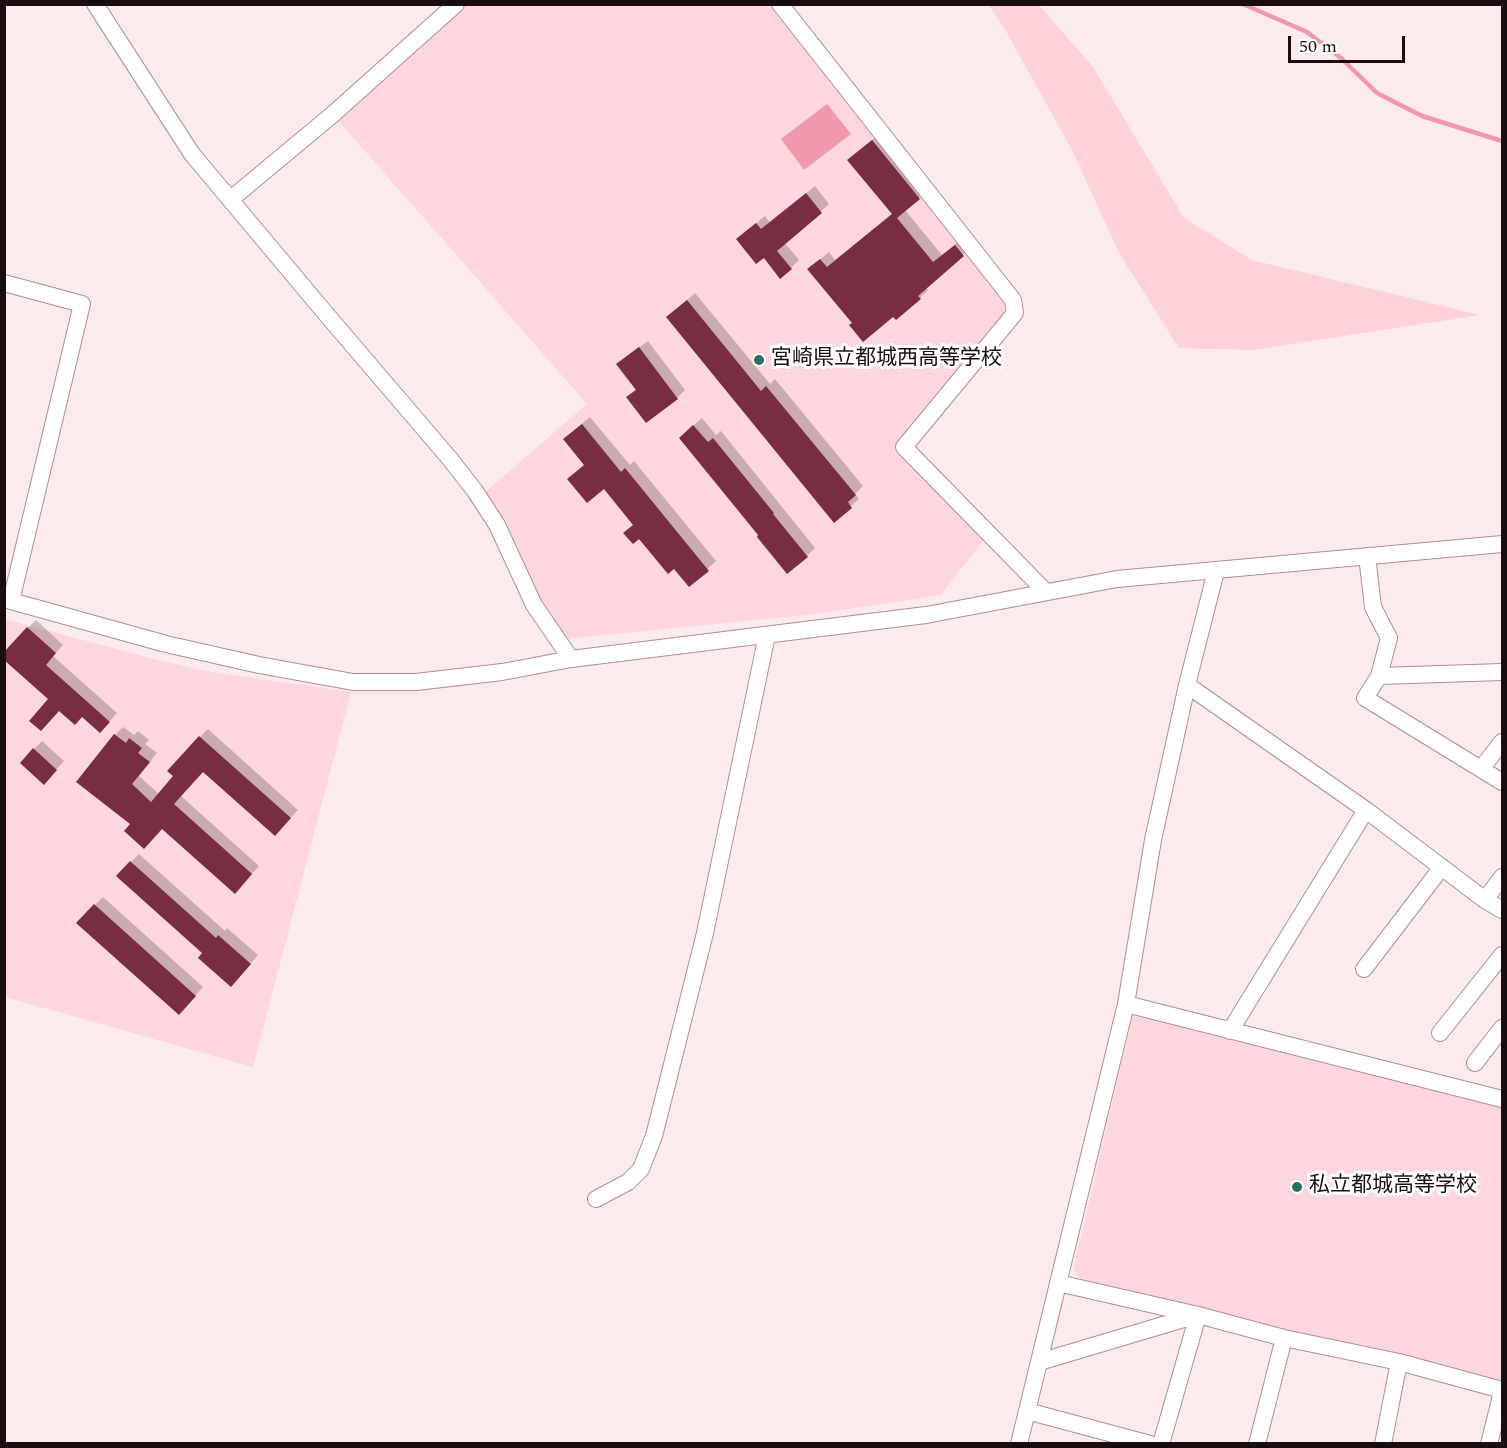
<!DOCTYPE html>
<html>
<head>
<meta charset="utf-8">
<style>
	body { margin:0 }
	#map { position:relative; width:1507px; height:1448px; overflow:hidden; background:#fbebed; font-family:Spectral,serif }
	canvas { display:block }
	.frame { position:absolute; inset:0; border:6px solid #190d0f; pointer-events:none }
	.scale { position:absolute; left:1288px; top:36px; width:117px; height:27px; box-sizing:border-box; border:3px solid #190d0f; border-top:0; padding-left:8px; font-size:18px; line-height:21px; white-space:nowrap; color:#190d0f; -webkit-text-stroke:4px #fff; paint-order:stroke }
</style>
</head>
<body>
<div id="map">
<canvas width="1507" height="1448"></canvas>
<div class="frame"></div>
<div class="scale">50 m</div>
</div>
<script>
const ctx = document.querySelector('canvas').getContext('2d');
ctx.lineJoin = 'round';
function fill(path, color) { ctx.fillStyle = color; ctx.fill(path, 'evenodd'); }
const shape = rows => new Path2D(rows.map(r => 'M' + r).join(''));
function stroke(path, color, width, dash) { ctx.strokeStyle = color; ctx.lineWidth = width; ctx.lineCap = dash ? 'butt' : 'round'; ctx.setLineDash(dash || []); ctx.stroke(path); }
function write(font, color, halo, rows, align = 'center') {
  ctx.font = font + ' Spectral,"Noto Sans JP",serif'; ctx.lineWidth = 6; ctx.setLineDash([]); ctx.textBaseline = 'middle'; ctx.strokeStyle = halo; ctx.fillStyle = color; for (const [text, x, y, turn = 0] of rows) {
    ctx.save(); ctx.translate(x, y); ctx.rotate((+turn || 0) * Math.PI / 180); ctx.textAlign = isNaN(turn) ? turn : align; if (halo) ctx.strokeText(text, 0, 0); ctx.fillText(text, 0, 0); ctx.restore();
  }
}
fill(shape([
	[464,5,773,5,1009,307,897,447,986,537,941,595,816,614,565,639,540,602,484,493,587,404,336,118],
	[4,619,162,661,205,671,351,692,253,1067,5,997],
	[1132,1017,1145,1018,1502,1107,1502,1382,1082,1280,1076,1275,1074,1267]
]), '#fdd7dd');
fill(shape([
	[989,5,1039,5,1093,67,1184,218,1252,260,1480,315,1253,350,1179,348,1119,253,1072,150,1007,33]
]), '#ffd2da');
fill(shape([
	[827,104,851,134,804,170,781,139]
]), '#f199ab');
fill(shape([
	[880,133,927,190,905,210,942,255,963,238,971,247,926,288,928,290,920,298,893,315,854,323,809,269,829,252,835,260,893,213,849,160],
	[815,186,829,204,785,243,799,260,791,268,746,231,765,216,770,223],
	[695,293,770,384,775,379,863,486,855,494,859,499,835,520,668,317],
	[648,341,685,390,677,398,628,397,636,389,626,357],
	[590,417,630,465,634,461,716,561,690,585,635,524,586,464,573,431],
	[702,418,716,435,721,431,815,548,807,556,760,535,688,430],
	[36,620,63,645,53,656,117,713,108,723,83,715,50,699,28,628],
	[123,727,134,735,138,731,149,740,145,744,157,753,139,776,159,794,175,776,200,737,208,729,298,810,283,826,203,770,181,796,259,866,243,884,162,827,133,824,79,782,115,735],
	[42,741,64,761,51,775,34,749],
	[139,854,225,931,227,928,258,955,239,977,204,953,131,862],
	[103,897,203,987,187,1005,95,905]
]), '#0003');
stroke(shape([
	[1243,4,1307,32,1341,58,1377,93,1422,116,1502,141]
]), '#f199ab', 4.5);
fill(shape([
	[872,140,920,199,897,218,933,262,955,245,964,256,918,296,921,299,896,320,893,317,863,342,849,325,852,323,807,269,820,259,827,267,892,214,847,160],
	[806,193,822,213,777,251,792,269,780,279,764,258,756,264,736,239,756,223,761,229],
	[687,300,761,391,766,386,856,495,848,502,852,508,834,523,666,317],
	[639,347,678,399,646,423,626,397,636,390,616,364],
	[582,424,621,472,625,468,709,571,689,587,674,569,668,574,639,539,633,544,623,533,633,525,604,489,587,503,567,479,584,465,563,439],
	[693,425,708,442,713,438,774,513,773,514,808,557,787,574,757,537,758,535,679,438],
	[27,627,56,653,46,665,110,722,100,733,82,717,75,725,59,711,41,731,29,721,48,699,4,660,4,652],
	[114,734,126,743,129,738,142,748,138,753,150,762,132,784,151,802,173,776,167,771,199,736,291,818,275,836,203,772,174,804,252,874,235,894,162,829,144,849,124,831,130,824,76,782],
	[33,748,57,770,44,785,20,763],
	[130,861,216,938,218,935,251,964,231,987,198,958,202,953,116,876],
	[94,904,196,996,179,1015,76,923]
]), '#782d41');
const minor = shape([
	[95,4,192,154,321,308,450,459,475,491,497,525,534,605,571,659],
	[780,4,1013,300,1015,313,904,447,1046,592],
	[231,199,332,115,456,4],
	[4,283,82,304,11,601],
	[1367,556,1373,607,1389,638,1379,676,1365,698,1502,782],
	[4,599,166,644,259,665,353,682,416,682,502,672,571,659,926,615,1117,579,1502,544],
	[1379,676,1502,672],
	[1187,685,1366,810,1485,900,1502,910],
	[1481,769,1502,742],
	[1485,900,1502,877],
	[1364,969,1442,867],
	[1126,1004,1502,1099],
	[1230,1031,1366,810],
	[1440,1033,1502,955],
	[1475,1063,1502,1028],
	[596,1199,628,1182,641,1169,654,1136,705,933,767,635],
	[1058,1283,1198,1315,1284,1338,1399,1362,1502,1390],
	[1039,1362,1197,1315],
	[1027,1411,1150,1444],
	[1019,1444,1126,1004,1153,840,1187,685,1216,571],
	[1161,1444,1198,1315],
	[1257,1444,1284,1338],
	[1383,1444,1399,1362],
	[1489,1444,1502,1392]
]);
stroke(minor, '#b18d93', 18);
stroke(minor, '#fff', 16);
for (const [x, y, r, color] of [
	[759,360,6,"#286f66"],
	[1297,1187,6,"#286f66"]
]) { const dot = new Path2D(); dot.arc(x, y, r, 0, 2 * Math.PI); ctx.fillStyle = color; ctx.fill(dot); stroke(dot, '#fff', 2); }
write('21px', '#190d0f', '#fff', [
	["宮崎県立都城西高等学校",771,360],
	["私立都城高等学校",1309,1187]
], 'left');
</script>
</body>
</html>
